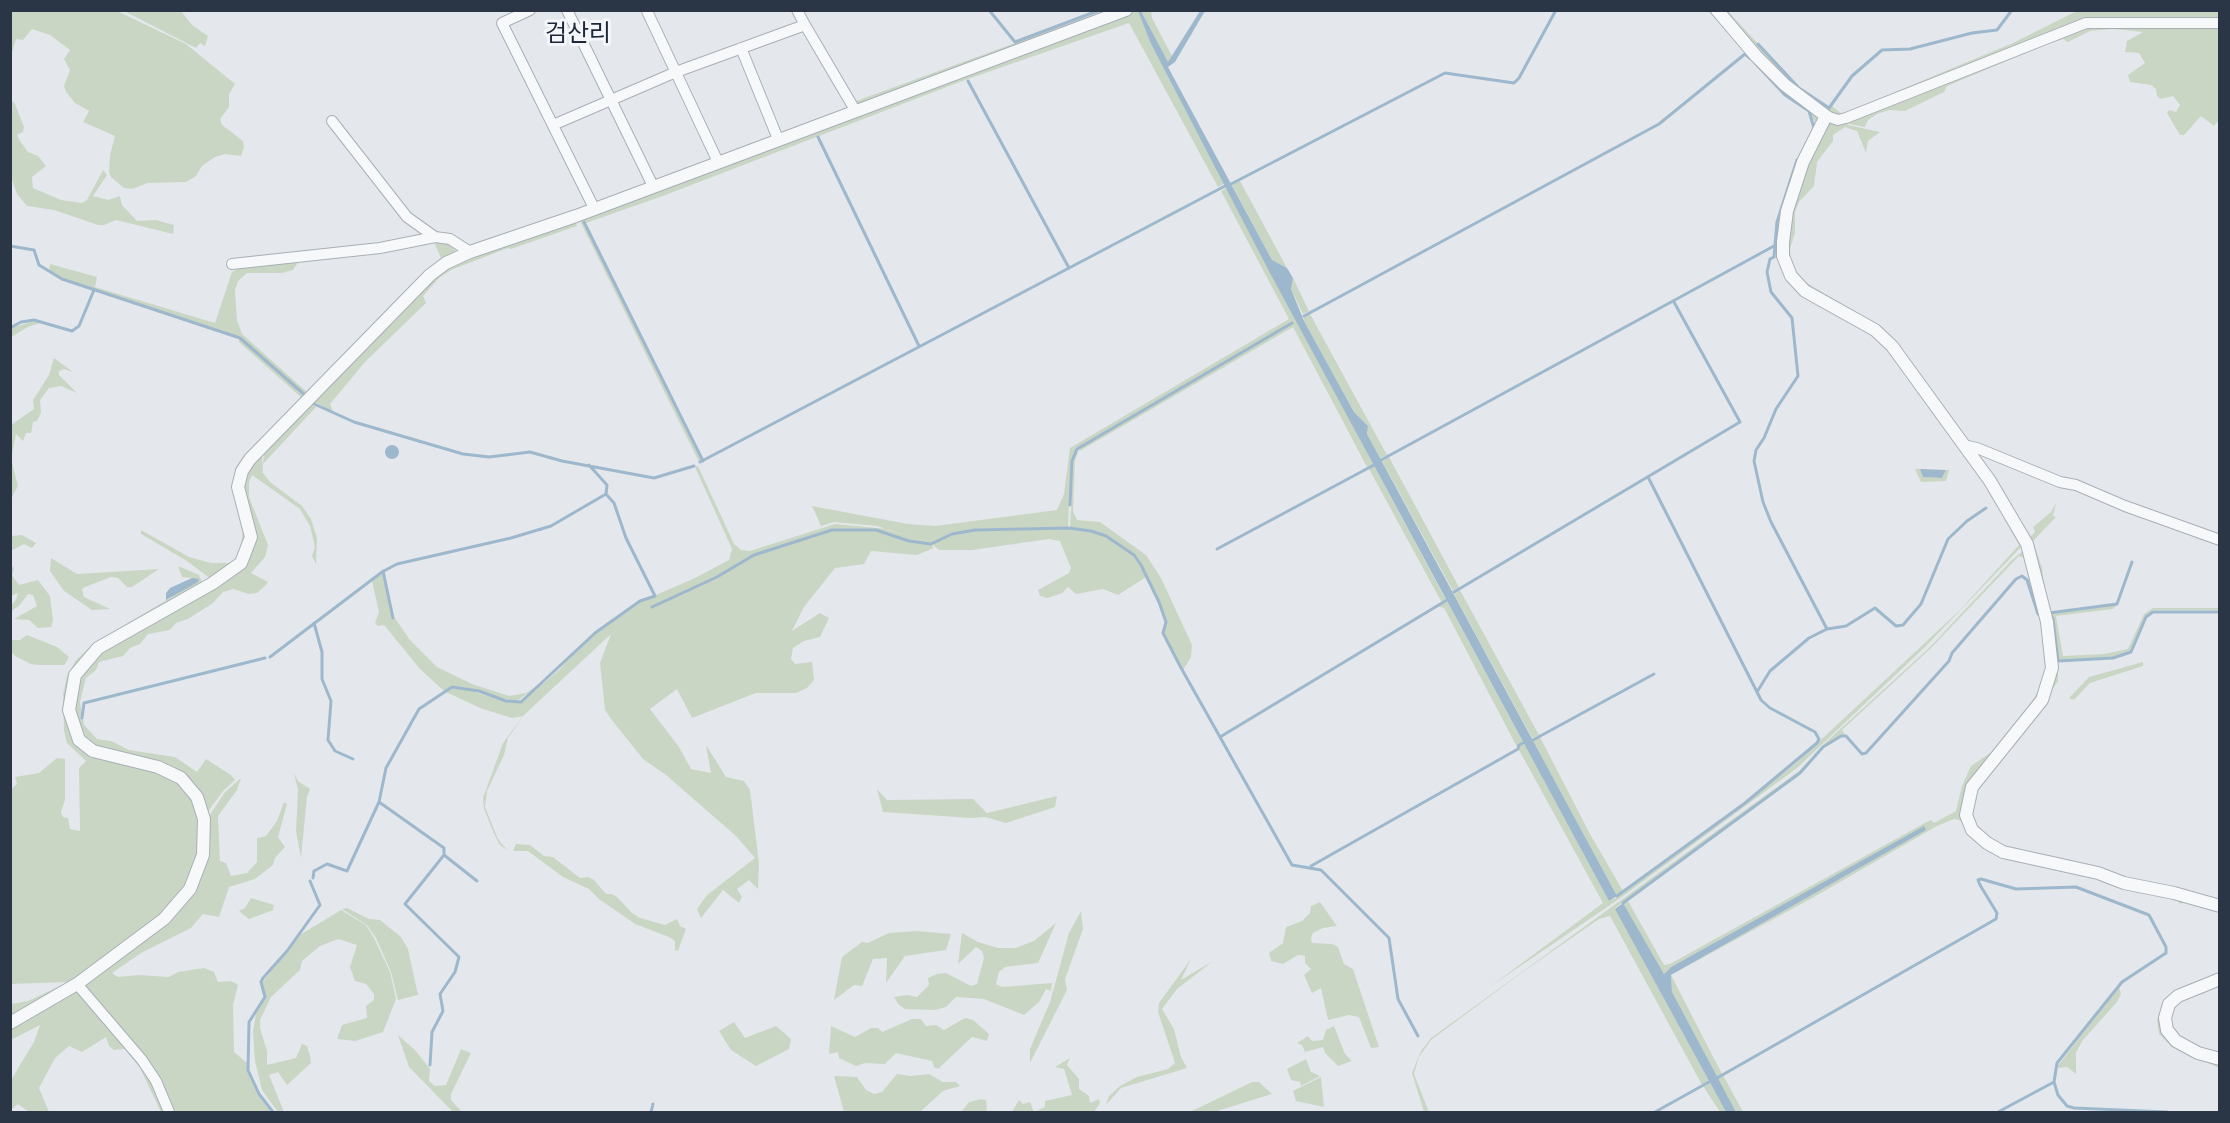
<!DOCTYPE html>
<html>
<head>
<meta charset="utf-8">
<style>
	body { margin:0 }
	#map { position:relative; width:2230px; height:1123px; overflow:hidden; background:#e4e8ec; font-family:Poppins,sans-serif }
	canvas { display:block }
	.frame { position:absolute; inset:0; border:12px solid #2a3646; pointer-events:none }
</style>
</head>
<body>
<div id="map">
<canvas width="2230" height="1123"></canvas>
<div class="frame"></div>
</div>
<script>
const ctx = document.querySelector('canvas').getContext('2d');
ctx.lineJoin = 'round';
function fill(path, color) { ctx.fillStyle = color; ctx.fill(path, 'evenodd'); }
const shape = rows => new Path2D(rows.map(r => 'M' + r).join(''));
function stroke(path, color, width, dash) { ctx.strokeStyle = color; ctx.lineWidth = width; ctx.lineCap = dash ? 'butt' : 'round'; ctx.setLineDash(dash || []); ctx.stroke(path); }
function write(font, color, halo, rows, align = 'center') {
  ctx.font = font + ' Poppins,"Noto Sans KR",sans-serif'; ctx.lineWidth = 6; ctx.setLineDash([]); ctx.textBaseline = 'middle'; ctx.strokeStyle = halo; ctx.fillStyle = color; for (const [text, x, y, turn = 0] of rows) {
    ctx.save(); ctx.translate(x, y); ctx.rotate((+turn || 0) * Math.PI / 180); ctx.textAlign = isNaN(turn) ? turn : align; if (halo) ctx.strokeText(text, 0, 0); ctx.fillText(text, 0, 0); ctx.restore();
  }
}
fill(shape([
	[115,10,186,44,235,84,229,94,229,107,220,119,222,125,243,141,244,147,241,156,225,154,215,157,202,166,196,176,186,182,148,183,132,189,124,188,111,177,109,172,110,155,115,136,83,122,89,111,75,103,66,92,64,86,70,70,64,59,70,50,50,35,32,29,23,40,16,39,11,56,11,11],
	[124,11,181,11,192,25,208,36,205,46,200,43,196,48],
	[1103,11,1116,11,855,105,851,99,856,101],
	[1131,11,1139,11,1151,44,1224,184,1218,187,1129,23,965,80,660,197,586,223,582,220,701,460,699,462,579,219],
	[1141,11,1151,11,1152,18,1172,56,1168,63],
	[1708,11,1713,11,1818,117,1819,124,1802,159,1780,258,1775,258,1777,222,1790,181,1815,122,1809,111,1785,94],
	[1721,11,1728,11,1799,89,1825,108,1832,106,1842,114,2013,43,2077,11,2219,11,2220,20,2108,18,1838,118,1796,91],
	[2219,25,2218,121,2214,126,2201,116,2184,135,2180,135,2167,113,2169,110,2176,112,2180,105,2173,96,2161,99,2157,96,2156,89,2151,85,2130,82,2128,75,2145,63,2139,53,2125,52,2127,41,2143,32,2113,29,2090,31,2068,42,2063,39,2050,43,1947,86,1944,92,1905,111,1890,110,1877,114,1868,120,1865,127,1849,124,1848,120,2089,26],
	[11,100,15,104,24,127,23,132,17,135,20,141,28,152,38,156,46,166,32,177,33,188,61,200,82,203,87,200,103,170,107,175,93,196,108,200,120,196,122,205,137,221,156,220,174,225,173,234,116,220,104,225,98,225,54,210,27,206,17,194,11,177],
	[1828,121,1846,121,1848,125,1880,132,1868,141,1866,153,1857,131,1845,127,1833,135,1833,141,1817,162,1814,186,1799,202,1795,212,1795,233,1790,249,1791,265,1800,279,1882,327,1927,383,1923,386,1896,349,1805,289,1788,266,1789,211,1795,190],
	[1240,181,1287,268,1272,260,1232,185],
	[1226,188,1373,464,1367,467,1293,327,1078,452,1075,460,1073,511,1077,520,1100,522,1146,555,1161,578,1192,645,1191,657,1183,670,1164,633,1167,622,1160,602,1134,554,1106,535,1092,530,1070,527,1074,456,1085,444,1291,323,1076,448,1071,461,1068,527,974,529,952,533,931,543,877,526,834,522,821,526,812,506,908,524,935,526,1057,510,1064,494,1070,448,1289,319,1221,191],
	[575,221,577,226,511,249,508,248,451,270,439,278,423,296,426,303,365,362,330,404,333,412,313,401,447,266],
	[445,241,457,252,243,465,246,534,243,554,212,580,187,561,141,534,141,530,189,557,211,563,233,563,240,550,243,530,233,493,234,474,303,399,239,342,239,339,306,396,240,338,62,278,49,272,50,264,97,277,95,287,215,323,232,272,242,267,299,261,293,270,282,273,247,273,238,281,235,290,237,320,242,334,308,393,441,258,434,242],
	[1293,278,1309,311,1303,314,1291,289],
	[1310,314,1387,455,1380,458,1367,434,1368,426,1354,412,1304,321,1304,317],
	[34,321,43,322,28,327,11,337,11,328],
	[54,358,73,372,64,369,59,371,59,375,77,393,61,386,49,388,40,400,41,413,37,421,33,422,31,433,26,433,23,441,16,434,11,459,18,486,11,499,11,425,34,409,33,400,49,375],
	[310,403,316,407,263,464,265,446],
	[262,450,263,473,270,482,302,506,311,519,317,538,316,564,312,556,315,547,310,526,300,509,252,475,249,482,249,497,268,545,265,557,251,573,268,582,265,586,257,593,249,594,233,589,223,592,213,603,188,619,176,623,170,630,148,634,140,644,130,648,123,656,99,662,96,670,86,678,80,702,84,725,97,739,111,741,129,750,175,757,197,772,206,759,231,775,235,780,223,791,206,814,186,779,108,753,85,741,75,726,73,694,88,662,249,552,242,480],
	[1389,457,1459,587,1453,591,1382,461],
	[698,466,734,544,741,550,750,551,835,524,888,529,930,543,909,540,876,529,832,529,753,555,717,577,652,608,717,578,754,556,832,531,876,531,909,542,931,544,934,548,917,555,871,551,864,564,835,568,804,607,792,631,820,613,829,618,820,637,804,641,793,648,791,659,795,664,812,662,814,680,807,688,796,693,756,693,692,718,677,689,650,709,679,747,691,769,711,773,706,745,726,777,744,781,750,790,759,863,758,889,749,880,737,889,742,897,739,903,723,890,701,918,697,909,707,895,755,858,736,836,666,775,643,759,611,719,605,710,600,663,611,634,524,715,508,738,504,755,487,791,485,807,498,839,508,851,499,844,492,829,484,809,483,798,503,743,523,716,512,718,480,708,446,692,453,688,463,688,506,702,521,703,560,669,580,646,621,614,640,602,695,578,729,560,732,549,695,467],
	[1374,466,1446,600,1442,603,1369,469],
	[1915,469,1920,469,1924,477,1942,478,1946,470,1949,470,1946,481,1921,482],
	[2056,503,2053,516,2056,517,2033,541,2042,568,2048,613,2052,620,2058,656,2058,681,2031,721,1976,791,1972,818,1986,837,2002,846,2091,866,2102,872,2003,849,1978,833,1969,815,1975,788,2044,701,2053,677,2055,659,2052,636,2029,538,2035,532,2033,527,2051,512],
	[2004,509,2022,538,2022,546,1926,646,1797,768,1619,899,1491,986,1603,903,1519,750,1520,745,1524,743,1609,901,1618,897,1795,764,1960,610,2019,545,2002,514],
	[1069,529,1091,531,1105,537,1133,555,1146,577,1118,595,1103,589,1076,594,1068,587,1062,593,1048,598,1040,596,1038,590,1069,573,1071,568,1060,541,1049,539,972,550,939,550,932,544,953,535,975,531],
	[22,535,36,543,32,548,24,544,11,551,11,536],
	[2023,551,2027,552,2030,561,2045,623,2050,668,2040,698,1970,786,1964,815,1970,831,1980,841,2002,854,2097,876,2123,885,2174,895,2209,905,2219,909,2219,912,2188,901,2180,904,2175,897,2011,860,1978,843,1966,830,1962,821,1954,819,1937,826,1814,897,1671,975,1722,1074,1717,1077,1672,992,1671,975,1925,830,1924,827,1671,967,1664,974,1623,904,1628,901,1664,965,1670,964,1923,824,1931,820,1934,823,1956,811,1962,786,1971,766,1996,749,2025,713,2045,680,2046,653,2041,621,2031,595,2025,558,2019,556,1930,649,1842,730,1846,736,1842,734,1823,747,1800,772,1615,908,1709,1081,1702,1085,1610,916,1599,919,1524,971,1431,1040,1419,1057,1414,1074,1429,1112,1424,1112,1412,1073,1421,1051,1431,1038,1799,771,1825,743,1929,648,2011,561],
	[51,558,77,574,159,569,132,587,127,587,118,578,111,577,85,587,82,589,84,597,110,609,92,610,64,591,50,571],
	[11,565,14,568,12,575,19,585,38,580,50,596,53,620,51,627,38,628,29,620,14,619,37,606,33,595,28,594,19,606,11,611,11,605,16,600,18,593,11,596],
	[178,566,199,575,202,582,92,648,76,666,74,737,176,779,197,805,202,842,193,876,167,913,74,981,11,1020,11,1004,28,1001,68,982,11,984,11,789,17,784,15,777,39,773,57,758,65,759,65,800,61,812,63,817,68,818,70,829,80,831,79,768,86,761,67,743,64,731,63,695,67,676,76,660,94,643,172,597,192,578,182,577],
	[382,572,393,619,395,618,410,640,437,667,472,684,509,696,526,693,544,681,516,702,463,687,452,686,444,691,420,669,384,625,378,626,375,623,379,612,372,581],
	[1460,590,1539,735,1532,738,1454,594],
	[1447,601,1523,742,1518,744,1518,749,1444,608,1437,606],
	[2117,605,2113,609,2056,616,2063,656,2104,654,2128,649,2144,614,2153,608,2220,608,2219,610,2153,610,2145,617,2130,651,2113,657,2059,660,2054,619,2050,614],
	[27,635,57,647,69,657,67,661,64,665,40,665,31,664,15,656,11,652,11,640,20,640],
	[2143,662,2143,666,2090,683,2074,700,2069,698,2089,677],
	[1540,737,1590,834,1623,891,1617,896,1533,741],
	[294,773,298,781,310,789,307,797,301,858,296,831,298,790],
	[241,778,237,790,218,816,220,861,226,863,231,876,247,873,257,862,257,838,266,836,277,821,284,802,287,804,278,837,285,847,275,858,273,865,255,879,229,887,219,917,203,914,191,928,141,953,112,973,118,977,139,975,169,977,178,972,204,968,214,972,218,982,231,981,238,985,233,1005,234,1052,247,1063,247,1071,258,1095,271,1112,171,1112,159,1084,84,990,84,983,191,894,208,818,225,792],
	[877,789,887,800,973,799,987,813,1057,796,1055,807,1006,823,985,817,971,818,883,812],
	[516,844,530,845,544,856,553,857,580,878,588,877,594,880,606,894,612,894,618,898,632,913,640,918,665,925,677,919,680,926,686,929,678,951,675,950,675,941,669,937,635,924,599,899,589,889,563,877,528,851,513,851],
	[251,898,274,905,273,910,249,919,239,911,245,908],
	[1320,902,1337,926,1323,928,1313,933,1311,938,1312,943,1333,944,1338,947,1344,964,1353,969,1379,1047,1371,1048,1359,1017,1349,1015,1328,1020,1321,988,1312,993,1304,975,1311,969,1305,963,1305,956,1298,955,1283,964,1271,961,1269,953,1283,943,1286,927,1302,921,1310,913,1311,906],
	[347,908,369,919,380,920,401,937,408,949,418,995,398,1000,391,972,376,938,367,925,342,909],
	[341,910,366,925,374,938,390,972,396,999,383,1032,355,1041,337,1039,342,1025,367,1018,366,1006,374,1000,374,994,366,984,355,981,350,967,357,945,338,939,320,946,302,961,300,970,271,997,260,1020,260,1028,267,1051,267,1065,296,1058,302,1044,307,1046,310,1056,311,1063,287,1085,278,1072,269,1075,284,1112,278,1112,262,1090,255,1061,253,1031,256,1014,266,997,262,983,298,936],
	[1081,911,1083,929,1065,979,1067,990,1030,1063,1030,1049,1050,1002,1069,933],
	[1056,923,1038,963,1005,967,999,972,996,984,1002,987,1052,983,1051,991,1046,989,1039,1002,1024,1015,984,999,956,997,946,1007,935,1010,905,1009,899,1005,894,997,907,995,917,997,929,985,928,978,937,974,946,973,971,986,977,984,984,958,982,951,976,947,958,964,962,933,978,942,998,948,1015,948,1034,941],
	[917,931,951,934,946,950,905,956,886,983,887,958,873,959,862,986,854,985,834,1000,842,957,862,942,868,943,889,933],
	[1191,959,1181,980,1213,961,1177,989,1162,1009,1174,1029,1181,1057,1187,1068,1121,1088,1106,1105,1109,1096,1120,1086,1137,1077,1168,1069,1175,1063,1158,1012,1159,1003],
	[2188,986,2177,994,2164,1031,2219,1061,2219,1068,2172,1047,2159,1034,2157,1020,2163,1003,2173,993],
	[2119,987,2121,994,2117,1002,2083,1040,2076,1052,2076,1074,2067,1067,2056,1068],
	[75,991,80,993,138,1061,152,1082,166,1112,161,1112,140,1068,125,1049,114,1050,109,1046,106,1037,82,1052,69,1046,55,1058,39,1088,49,1112,29,1112,18,1104,11,1110,11,1080,34,1042,40,1025,11,1040,11,1027],
	[965,1018,973,1020,989,1034,987,1041,972,1037,938,1069,934,1067,932,1061,896,1053,885,1064,865,1063,856,1066,839,1058,838,1052,829,1054,831,1026,855,1037,871,1028,878,1028,882,1032,912,1019,921,1019,926,1026,936,1025,944,1030],
	[734,1022,745,1038,776,1026,791,1039,789,1049,756,1066,731,1050,719,1031],
	[1334,1026,1345,1054,1352,1061,1338,1066,1325,1053,1323,1047,1305,1052,1302,1045,1297,1043,1308,1036,1312,1041,1323,1040,1326,1030],
	[398,1035,415,1050,430,1069,429,1081,435,1086,446,1085,461,1049,471,1053,451,1094,451,1100,462,1112,453,1112,409,1067],
	[1070,1058,1067,1065,1079,1079,1079,1089,1089,1096,1090,1103,1099,1099,1100,1103,1094,1112,1012,1112,1019,1100,1023,1104,1030,1102,1034,1112,1045,1107,1045,1101,1072,1095,1064,1069,1055,1067],
	[1306,1059,1311,1072,1320,1076,1301,1086,1300,1082,1291,1080,1287,1069],
	[897,1074,911,1076,929,1074,943,1082,956,1082,960,1086,943,1091,920,1112,844,1112,834,1076,857,1077,866,1090,874,1094,882,1092],
	[1723,1075,1743,1112,1736,1112,1718,1079],
	[1321,1077,1324,1107,1296,1101,1293,1091],
	[1252,1082,1259,1082,1272,1094,1214,1112,1190,1112],
	[1710,1083,1726,1112,1720,1112,1703,1086],
	[981,1099,986,1100,987,1112,962,1111,969,1102]
]), '#cad6c4');
fill(shape([
	[1138,11,1141,11,1168,62,1200,11,1205,11,1175,62,1168,67,1272,260,1287,268,1293,278,1291,289,1304,321,1354,412,1368,426,1367,434,1617,896,1609,901,1270,273,1151,44],
	'385 452a7 7 0 1 1 14 0a7 7 0 1 1-14 0Z',
	[1920,469,1946,470,1942,478,1923,477],
	[192,578,199,579,198,582,166,600,166,593,170,588],
	[1924,826,1926,830,1671,975,1672,992,1736,1112,1726,1112,1615,909,1623,903,1664,974,1671,967]
]), '#9db8cd');
stroke(shape([
	[989,10,1015,42,1100,10],
	[1758,44,1799,88,1829,108,1852,76,1882,50,1910,49,1972,33,1997,30,2012,10],
	[1756,64,1785,95,1809,111,1814,128],
	[968,81,1069,268],
	[818,137,919,346],
	[1797,160,1777,222,1774,257,1770,259,1767,272,1771,292,1792,318,1798,376,1776,409,1764,438,1756,450,1754,461,1763,502,1771,522,1827,629],
	[1231,184,1445,73,1514,83,1519,78,1556,10],
	[584,222,703,461],
	[10,246,34,250,39,265,62,279,240,338,306,396],
	[1304,316,1659,124,1745,54,1751,59],
	[10,328,21,322,34,320,72,331,79,326,94,290],
	[312,403,354,422,463,454,489,457,530,452,562,461,654,478,694,466],
	[1381,460,1774,246],
	[700,462,1225,186],
	[1648,477,1757,692],
	[1070,505,1072,461,1077,449,1292,323],
	[1217,549,1374,465],
	[2132,562,2117,604,2049,613,2053,619,2058,661,2113,658,2131,652,2146,617,2153,612,2220,612],
	[383,571,393,618],
	[1454,592,1740,422,1674,302],
	[652,607,717,577,754,555,832,530,876,530,909,541,931,544,952,534,975,530,1069,528,1091,531,1106,536,1134,555,1141,565,1159,602,1166,622,1163,633,1180,666,1292,865,1321,870,1389,938,1398,999,1418,1036],
	[314,623,322,652,322,679,331,701,328,740,335,751,353,759],
	[270,657,382,572,397,564,511,538,551,526,606,494],
	[82,718,84,703,265,658],
	[1220,737,1447,600],
	[1533,740,1654,674],
	[379,802,444,848,444,855,405,904,459,957,455,972,440,994,443,1011,432,1032,430,1065],
	[444,855,477,881],
	[1311,866,1518,749,1519,745,1523,743],
	[313,878,314,871,327,864,347,871,379,802,386,768,419,709,452,687,479,691,506,701,521,702,595,633,640,601,655,596,626,538,614,503,606,494,607,485,589,465],
	[1617,896,1745,803,1817,743,1819,739,1815,732,1770,708,1761,700,1757,692,1770,671,1809,638,1827,629,1846,626,1875,608,1896,626,1903,625,1921,604,1948,539,1967,521,1986,508],
	[1623,903,1800,773,1823,747,1841,736,1846,736,1862,754,1866,753,1949,661,1952,653,2016,579,2022,576,2027,580,2038,614],
	[1717,1078,1996,919,1997,913,1980,885,1978,880,1981,879,2016,889,2076,887,2149,915,2166,947,2166,953,2122,982,2057,1063,2054,1082,2058,1095,2067,1106,2074,1108,2167,1112],
	[273,1112,259,1094,248,1070,249,1022,265,997,261,982,263,978,287,951,320,905,310,881],
	[651,1112,653,1104],
	[1655,1112,1709,1082],
	[1998,1112,2054,1082]
]), '#9db8cd', 3);
const minor = shape([
	[530,10,502,23,594,208],
	[567,10,653,186],
	[797,10,805,25],
	[647,11,718,162],
	[741,48,778,139],
	[1826,116,1838,120,1846,118,2086,23,2220,23],
	[332,121,407,217,435,237],
	[553,125,676,72,805,25,855,110],
	[232,264,380,248,435,237,450,239,470,252],
	[1963,445,1977,448,2060,482,2076,485,2125,506,2220,540],
	[77,984,142,1060,156,1081,169,1112]
]);
const tertiary = shape([
	[1717,10,1756,56,1785,85,1826,116,1803,162,1787,211,1783,242,1783,256,1791,276,1805,291,1875,330,1892,346,1990,481,2027,544,2047,622,2052,668,2042,700,1972,787,1966,815,1972,830,1987,843,2003,852,2098,873,2124,883,2174,893,2220,906],
	[2220,979,2178,996,2169,1004,2165,1018,2167,1030,2176,1041,2198,1053,2220,1059],
	[10,1023,77,984,164,919,190,889,203,855,204,819,197,797,181,778,158,767,93,751,79,740,69,710,75,675,98,648,213,583,241,563,251,537,238,487,242,471,250,459,430,275,446,263,470,252,576,216,1126,10]
]);
stroke(minor, '#a8afb7', 12);
stroke(tertiary, '#a8afb7', 14);
stroke(minor, '#f7f8fa', 10);
stroke(tertiary, '#f7f8fa', 12);
write('24px', '#1c2737', '#f4f6f9', [
	["검산리",578,35]
]);
</script>
</body>
</html>
